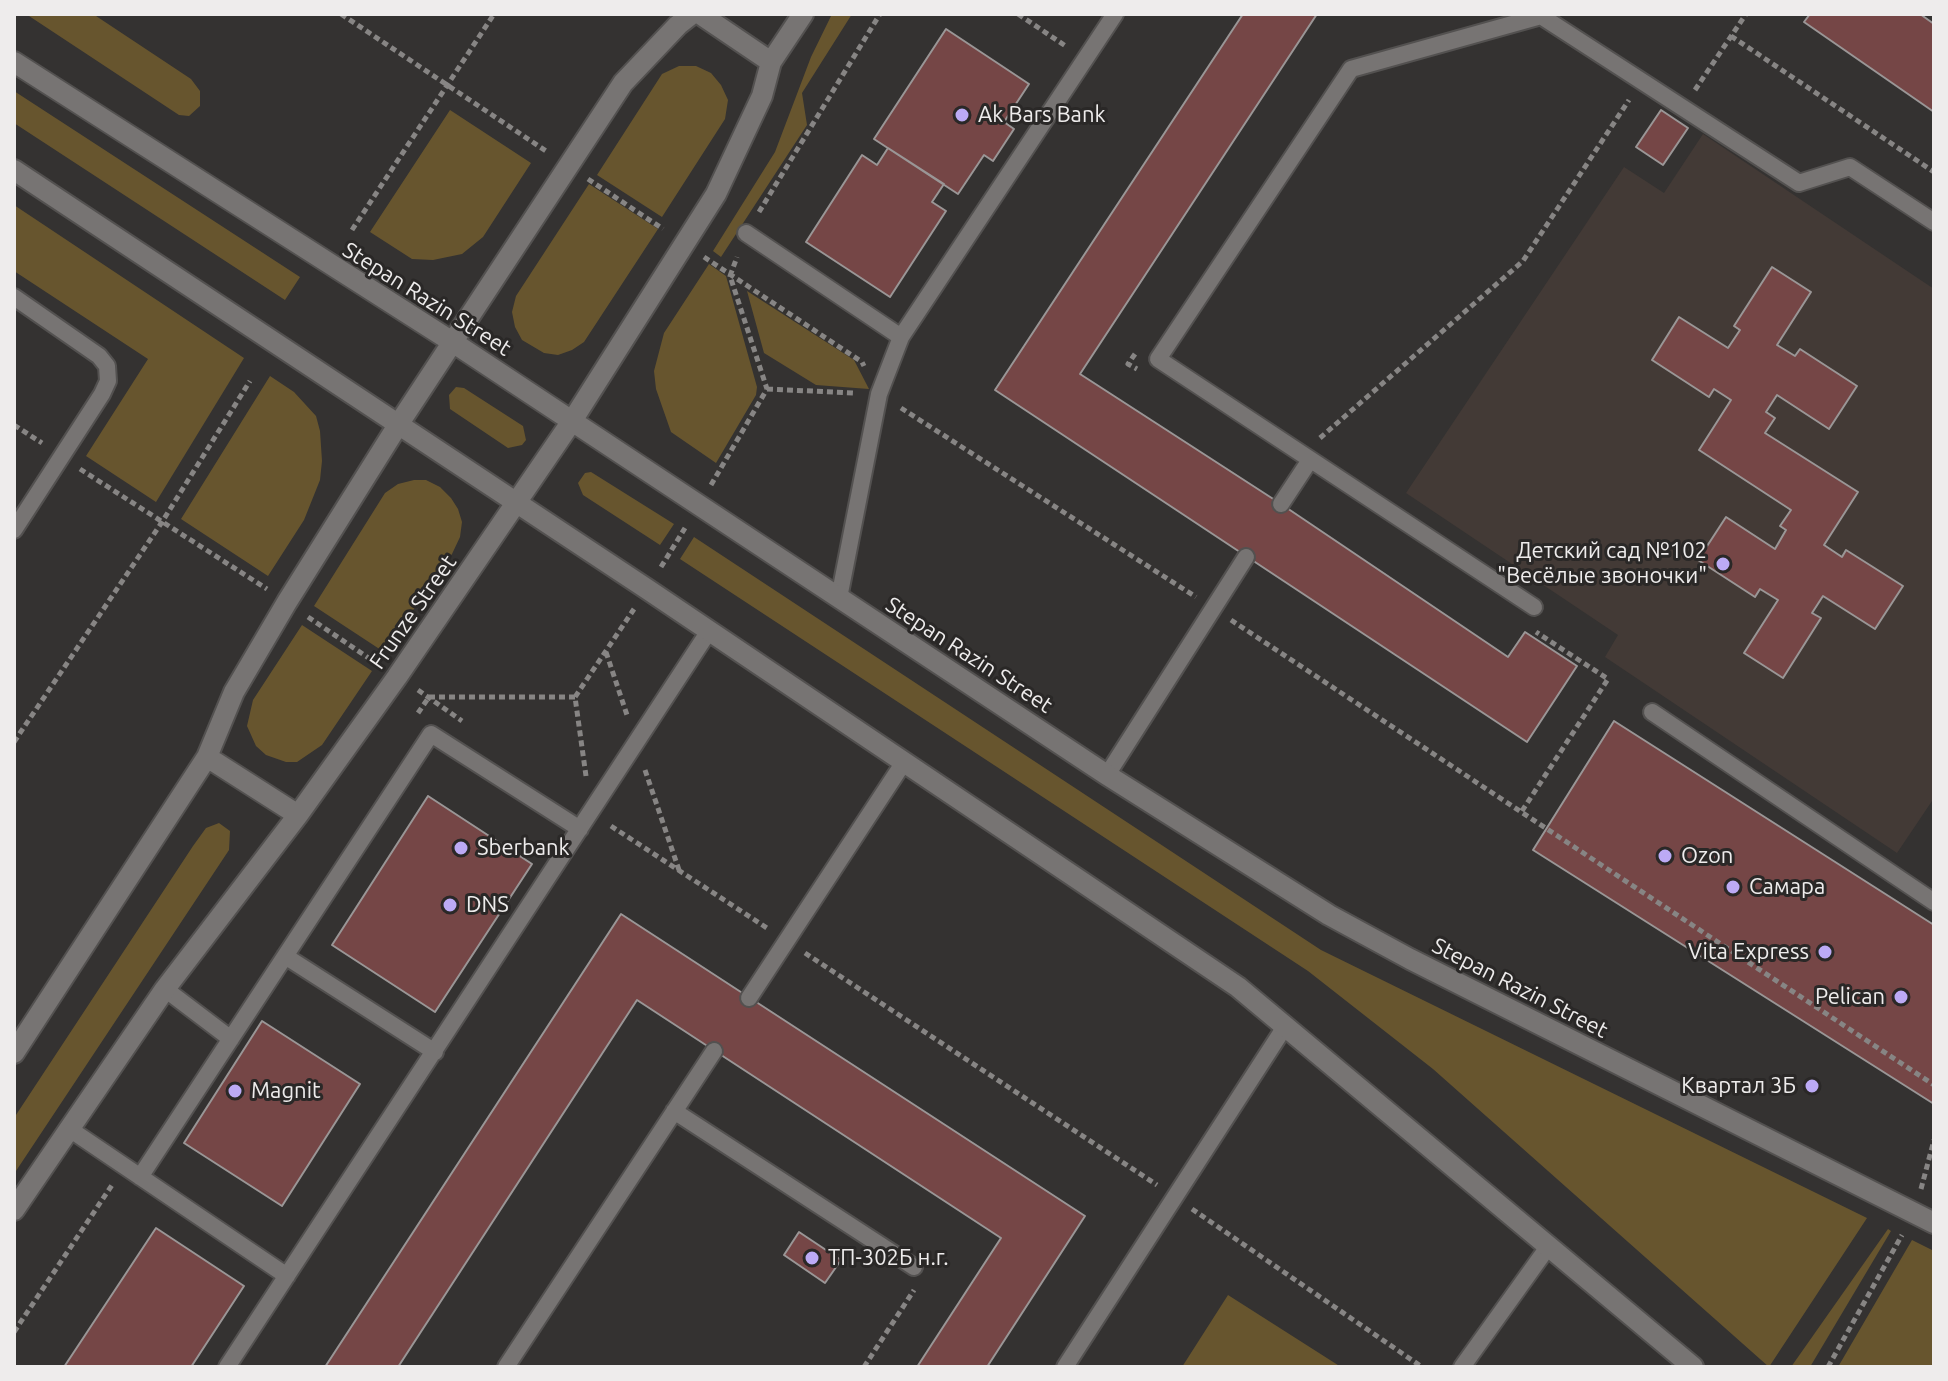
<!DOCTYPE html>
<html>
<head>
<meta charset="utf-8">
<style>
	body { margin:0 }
	#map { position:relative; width:1948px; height:1381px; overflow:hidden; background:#343231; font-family:Ubuntu,sans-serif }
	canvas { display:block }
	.frame { position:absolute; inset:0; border:16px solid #eeecec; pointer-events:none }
</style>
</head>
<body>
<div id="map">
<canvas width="1948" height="1381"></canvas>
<div class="frame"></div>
</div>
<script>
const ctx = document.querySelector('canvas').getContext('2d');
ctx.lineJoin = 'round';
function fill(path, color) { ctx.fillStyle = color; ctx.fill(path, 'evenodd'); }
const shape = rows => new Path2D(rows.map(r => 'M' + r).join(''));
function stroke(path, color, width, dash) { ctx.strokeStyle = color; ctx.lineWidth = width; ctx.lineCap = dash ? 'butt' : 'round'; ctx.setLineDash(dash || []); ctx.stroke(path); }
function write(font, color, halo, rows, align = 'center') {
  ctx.font = font + ' Ubuntu,sans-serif'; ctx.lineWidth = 6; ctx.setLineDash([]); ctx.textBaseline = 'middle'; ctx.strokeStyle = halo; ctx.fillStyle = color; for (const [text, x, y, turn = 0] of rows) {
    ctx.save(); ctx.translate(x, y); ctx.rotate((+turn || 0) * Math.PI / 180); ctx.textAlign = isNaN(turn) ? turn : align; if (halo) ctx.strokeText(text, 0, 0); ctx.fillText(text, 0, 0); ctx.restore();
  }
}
fill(shape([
	[1703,134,1934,289,1934,798,1897,853,1605,657,1618,635,1406,493,1624,167,1664,193]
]), '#433a36');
fill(shape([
	[26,14,93,14,191,79,200,91,200,106,189,116,179,115],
	[832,14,852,14,802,93,807,125,721,257,713,251,775,152,811,57],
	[679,66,696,66,711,73,721,85,728,100,725,119,662,217,597,175,662,74],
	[14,91,300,277,285,300,14,123],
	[450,110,531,163,483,237,462,254,433,260,412,259,370,232],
	[589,184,658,229,584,342,572,350,558,355,544,353,522,340,515,327,512,312,516,296],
	[14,205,244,358,156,502,86,456,148,359,14,271],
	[709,264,726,276,757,387,756,395,716,463,671,432,656,389,654,371,664,333],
	[747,291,854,360,869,389,816,385,764,353],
	[270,376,294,392,316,416,320,431,322,461,320,480,304,520,268,576,181,519],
	[456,387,464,388,523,426,526,440,522,445,508,448,450,409,449,395],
	[591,472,674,524,660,545,583,495,578,483,585,473],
	[414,480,426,480,440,487,451,498,458,509,462,522,460,537,452,554,384,652,314,606,385,493,398,484],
	[694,537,1321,950,1867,1218,1769,1367,1433,1069,1308,971,680,559],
	[302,625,372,671,322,745,297,762,286,762,266,755,256,746,247,726,253,700],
	[219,823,230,831,229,850,14,1174,14,1118,193,846,206,828],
	[1888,1229,1891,1231,1810,1367,1791,1367],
	[1912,1240,1934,1251,1934,1367,1838,1367],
	[1228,1295,1341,1367,1182,1367]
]), '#67552e');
const building = shape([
	[1243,14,1317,14,1080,374,1281,504,1508,657,1525,632,1577,666,1527,742,995,390,1243,14],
	[1810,14,1920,14,1934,24,1934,112,1804,22,1810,14],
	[946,29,1029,84,1004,122,1014,129,993,161,984,155,958,194,874,139,946,29],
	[1661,110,1688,128,1663,165,1636,147,1661,110],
	[888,148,944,184,932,202,946,211,890,297,806,242,862,155,877,165,888,148],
	[1772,267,1811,292,1777,345,1795,356,1800,349,1857,386,1829,429,1777,395,1766,412,1775,418,1765,433,1858,492,1824,545,1842,557,1846,550,1903,586,1875,629,1823,596,1812,613,1821,618,1783,678,1744,653,1778,600,1760,589,1755,597,1698,560,1726,517,1775,549,1786,530,1780,526,1791,510,1699,450,1731,400,1714,389,1709,397,1652,360,1679,317,1728,348,1740,330,1734,326,1772,267],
	[1614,721,1934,925,1934,1104,1533,850,1614,721],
	[428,796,532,864,435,1012,332,945,428,796],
	[621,914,1085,1216,987,1367,917,1367,1001,1238,637,1000,398,1367,325,1367,621,914],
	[262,1021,360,1084,282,1206,184,1143,262,1021],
	[156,1228,244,1286,191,1367,64,1367,156,1228],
	[799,1232,841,1260,825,1283,784,1255,799,1232]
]);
fill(building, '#754646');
stroke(building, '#9a9696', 2);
const service = shape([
	[746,233,901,337],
	[14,297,99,356,107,366,108,381,102,394,14,530],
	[1281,504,1310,460],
	[839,598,879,394,901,337,1115,14],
	[1534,607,1158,359,1351,69,1541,16,1799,183,1850,167,1934,222],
	[1652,712,1934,902],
	[1107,775,1246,557],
	[285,956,435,1052],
	[165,989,231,1039],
	[749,998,904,762],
	[674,1111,914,1267],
	[68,1128,287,1276],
	[140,1177,431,734,580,829],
	[227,1367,709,631],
	[506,1367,714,1051],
	[1065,1367,1286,1025],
	[1462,1367,1548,1247]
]);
const secondary = shape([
	[700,14,771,62],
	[14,62,454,343,1107,775,1329,915,1410,959,1934,1223],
	[14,170,647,589,1238,987,1693,1367],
	[207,757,298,815],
	[14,1053,207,757,234,692,287,602,398,425,623,83,678,25,692,14],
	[14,1210,165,989,298,815,397,677,572,421,716,194,762,96,771,62,803,14]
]);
stroke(service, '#535150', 20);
stroke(secondary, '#535150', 24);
stroke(shape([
	[341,14,546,151],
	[1018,14,1067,47],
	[1731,36,1934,172],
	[1695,90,1746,14],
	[588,179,663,229],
	[759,212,880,14],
	[352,230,494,14],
	[704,257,862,362,864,366],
	[1135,354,1128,364,1137,369],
	[767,389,854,393],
	[901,408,1196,597],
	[14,425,42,443],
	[1320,438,1523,261,1629,100],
	[80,469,267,589],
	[711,485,767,389,730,276,737,257],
	[661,567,685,528],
	[308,617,376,663],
	[1231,620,1934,1085],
	[606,652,627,715],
	[418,690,462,721],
	[429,697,575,697],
	[418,713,429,697],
	[14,742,162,522,250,381],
	[645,770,679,870],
	[586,776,575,697,634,609],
	[1522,811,1608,679,1536,632],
	[611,826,767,928],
	[805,953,1157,1185],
	[1921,1189,1934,1140],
	[1192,1209,1422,1367],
	[14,1332,112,1185],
	[864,1367,914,1290],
	[1828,1367,1902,1235]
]), '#878584', 5, [6, 4]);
stroke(service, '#777473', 16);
stroke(secondary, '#777473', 20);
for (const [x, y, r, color] of [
	[962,115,8,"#bcaaf5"],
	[1723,564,8,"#bcaaf5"],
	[461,848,8,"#bcaaf5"],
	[1665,856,8,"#bcaaf5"],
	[1733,887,8,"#bcaaf5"],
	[450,905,8,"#bcaaf5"],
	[1825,952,8,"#bcaaf5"],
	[1901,997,8,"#bcaaf5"],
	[1812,1086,8,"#bcaaf5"],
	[235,1091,8,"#bcaaf5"],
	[812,1258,8,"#bcaaf5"]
]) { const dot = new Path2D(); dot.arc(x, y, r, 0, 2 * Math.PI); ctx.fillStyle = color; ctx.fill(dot); stroke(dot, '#2a2827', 3); }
write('22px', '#eeecec', '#2a2827', [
	["Ak Bars Bank",978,115],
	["Детский сад №102",1707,551,"right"],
	["\"Весёлые звоночки\"",1707,576,"right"],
	["Sberbank",477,848],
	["Ozon",1681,856],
	["Самара",1749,887],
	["DNS",466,905],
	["Vita Express",1809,952,"right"],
	["Pelican",1885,997,"right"],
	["Квартал 3Б",1796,1086,"right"],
	["Magnit",251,1091],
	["ТП-302Б н.г.",828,1258]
], 'left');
write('22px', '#eeecec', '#2a2827', [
	["Stepan Razin Street",427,299,32],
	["Frunze Street",413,612,-55],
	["Stepan Razin Street",969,655,33],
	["Stepan Razin Street",1520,988,27]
]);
</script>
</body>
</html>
